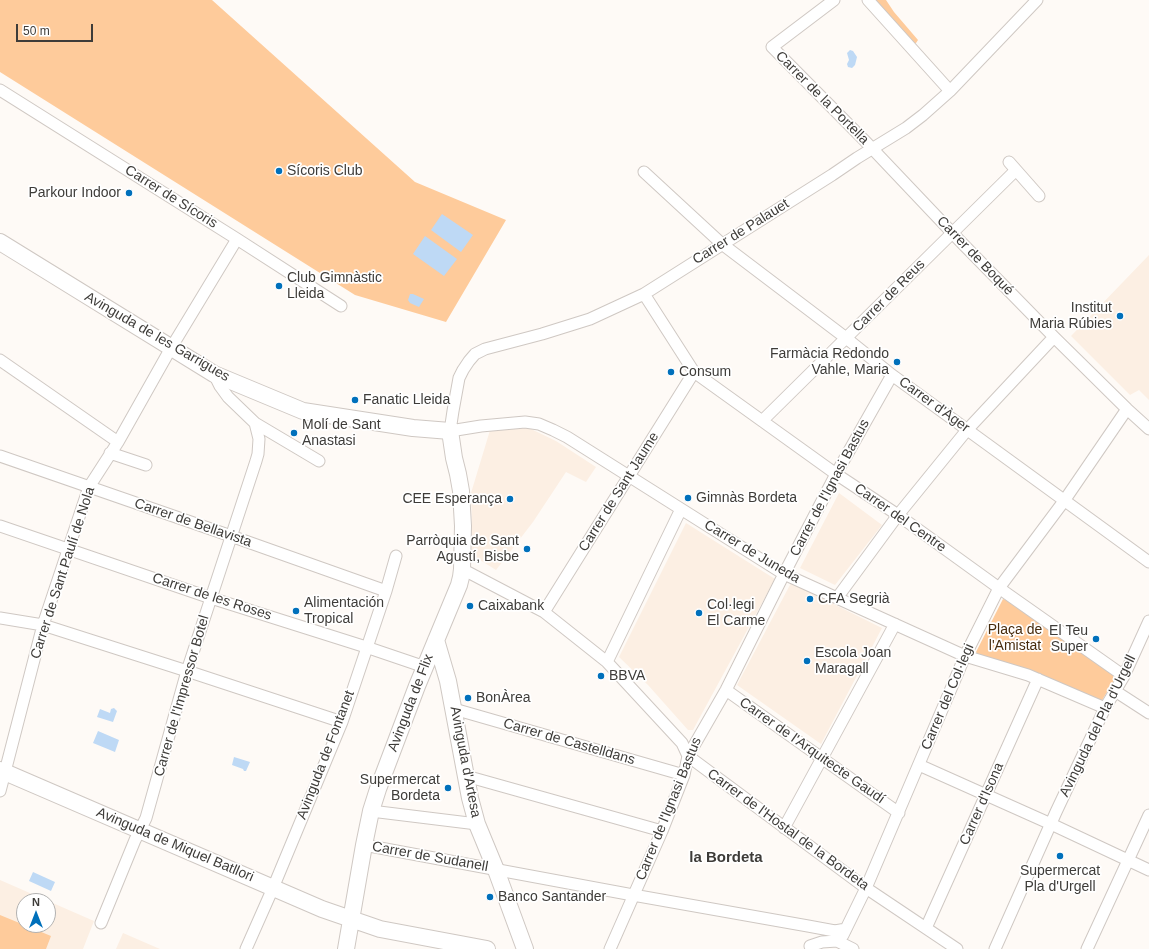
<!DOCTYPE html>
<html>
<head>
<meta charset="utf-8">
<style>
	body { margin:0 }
	#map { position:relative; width:1149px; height:949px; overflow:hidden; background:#fefaf6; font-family:Helvetica,sans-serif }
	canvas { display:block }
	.north { position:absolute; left:16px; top:893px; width:40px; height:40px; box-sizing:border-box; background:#fff; border:1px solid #b2b1b0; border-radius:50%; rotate:0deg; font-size:11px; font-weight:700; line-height:16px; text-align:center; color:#3e3c39 }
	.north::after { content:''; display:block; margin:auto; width:14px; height:18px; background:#0070bb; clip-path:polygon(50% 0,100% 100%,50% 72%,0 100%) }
	.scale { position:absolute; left:16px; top:24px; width:77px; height:18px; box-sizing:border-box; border:2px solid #3e3c39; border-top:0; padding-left:5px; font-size:12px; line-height:14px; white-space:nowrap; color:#3e3c39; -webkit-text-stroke:3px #fff; paint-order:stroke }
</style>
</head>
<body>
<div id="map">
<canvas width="1149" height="949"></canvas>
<div class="north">N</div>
<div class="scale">50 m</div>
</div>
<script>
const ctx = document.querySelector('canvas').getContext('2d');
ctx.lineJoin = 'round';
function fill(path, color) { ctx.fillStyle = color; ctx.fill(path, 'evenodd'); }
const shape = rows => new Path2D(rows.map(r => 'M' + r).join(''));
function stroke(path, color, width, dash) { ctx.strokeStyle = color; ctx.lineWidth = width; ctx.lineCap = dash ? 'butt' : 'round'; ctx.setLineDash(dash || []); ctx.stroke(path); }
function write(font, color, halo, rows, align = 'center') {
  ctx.font = font + ' Helvetica,sans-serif'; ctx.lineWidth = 3.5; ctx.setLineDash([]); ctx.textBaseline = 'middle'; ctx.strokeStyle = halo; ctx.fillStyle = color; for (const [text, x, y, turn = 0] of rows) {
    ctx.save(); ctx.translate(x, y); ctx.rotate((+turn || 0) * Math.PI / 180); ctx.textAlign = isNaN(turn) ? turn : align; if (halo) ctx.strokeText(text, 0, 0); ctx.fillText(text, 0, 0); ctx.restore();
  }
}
fill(shape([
	[1149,255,1149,400,1139,390,1130,395,1071,336],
	[513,426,529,428,556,441,596,467,586,482,566,472,533,522,496,570,472,555,472,525,471,493,491,427],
	[839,493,882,525,835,585,800,568],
	[686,523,775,579,693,730,688,730,648,685,619,657],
	[791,583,882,628,821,744,737,685],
	[0,880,94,921,83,949,0,949],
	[24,901,48,901,48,925,24,925],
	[123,933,160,949,116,949]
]), '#fcefe3');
fill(shape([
	[0,0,212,0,415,182,506,220,446,322,355,295,0,72],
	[873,0,886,0,894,12,918,40,916,43,913,44],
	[1003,599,1010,601,1113,675,1113,682,1101,702,979,656,976,652],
	[0,915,51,936,46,949,0,949]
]), '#fecb9b');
fill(shape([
	[850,50,853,51,857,57,855,65,852,68,848,67,847,64,849,60,847,53],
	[442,214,473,235,461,252,431,230],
	[425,236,457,259,444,276,413,254],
	[410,294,413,294,424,299,419,307,410,303,408,300],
	[114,708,117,711,113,722,97,717,100,709,110,713,111,709],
	[98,731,119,740,115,752,93,743],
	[234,757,250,762,246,771,244,771,243,769,232,765],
	[33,872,55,882,51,891,29,881]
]), '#bed9f5');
const street = shape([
	[834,0,772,47,866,142,959,240,1054,337,1127,409,1149,429],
	[868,0,950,91],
	[1037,0,950,91,923,115,906,128,857,158,832,175,644,294,590,319,542,334,485,349,475,354,469,361,463,370,459,378,453,411,450,431,481,426,525,422,539,424,553,430,567,437,784,574,965,656,1028,675,1105,708],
	[0,90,237,239,341,306],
	[1009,162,1039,196],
	[644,172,722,244,846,338,892,375,1149,562],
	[644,294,694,372,836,474,898,515,999,588,1124,676],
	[0,360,118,442],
	[214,374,220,386,228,397,255,423,319,461],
	[762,421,1016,170],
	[110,453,146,465],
	[0,456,231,536,386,591],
	[0,526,211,598,366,647,425,667],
	[462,569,544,612,607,662,682,743,688,756,866,888,957,949],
	[837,598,898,515,967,430,1054,337],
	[544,612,694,372],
	[0,618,43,625,187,671,342,722],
	[607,662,681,509],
	[726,690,899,813],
	[1115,691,1149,713],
	[454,709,684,775],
	[919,765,1051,824,1149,870],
	[466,776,662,831],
	[0,791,43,625,89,487,118,442,171,348,237,239],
	[371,811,477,824],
	[784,828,895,624],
	[364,845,633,895,808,926,835,931,846,929],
	[101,923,135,840,146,818,187,671,256,461,258,454,259,439,255,423],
	[926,928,1038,679],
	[837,941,843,935,866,888,965,656,999,588,1064,501,1127,409],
	[810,946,822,942,837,941,853,949],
	[246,949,273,888,342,722,386,591,396,556],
	[610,949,662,831,684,775,688,756,726,690,784,574,836,474,892,375],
	[995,949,1056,812,1105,708,1124,676,1149,621],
	[1087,949,1149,815]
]);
const secondary = shape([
	[0,242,214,374,303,411,413,428,450,431,454,458,458,474,461,491,463,526,462,569,461,577,459,585,417,686,378,789,371,811,364,845,346,949],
	[436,640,448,681,470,798,477,824,496,870,525,949],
	[0,770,322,909,380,929,487,949]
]);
stroke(street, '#cfc8c3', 13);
stroke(secondary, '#cfc8c3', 18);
stroke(street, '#fff', 11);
stroke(secondary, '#fff', 16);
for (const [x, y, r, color] of [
	[279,171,4,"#0070bb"],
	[129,193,4,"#0070bb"],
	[279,286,4,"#0070bb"],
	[1120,316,4,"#0070bb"],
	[897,362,4,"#0070bb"],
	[671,372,4,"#0070bb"],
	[355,400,4,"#0070bb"],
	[294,433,4,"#0070bb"],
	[688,498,4,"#0070bb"],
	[510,499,4,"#0070bb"],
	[527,549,4,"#0070bb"],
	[810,599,4,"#0070bb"],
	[470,606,4,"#0070bb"],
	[296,611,4,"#0070bb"],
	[699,613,4,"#0070bb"],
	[1096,639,4,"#0070bb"],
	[807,661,4,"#0070bb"],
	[601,676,4,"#0070bb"],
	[468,698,4,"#0070bb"],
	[448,788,4,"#0070bb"],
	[1060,856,4,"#0070bb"],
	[490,897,4,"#0070bb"]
]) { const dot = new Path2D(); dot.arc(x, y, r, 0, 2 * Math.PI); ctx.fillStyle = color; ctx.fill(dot); stroke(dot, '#fff', 1.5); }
write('14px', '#3e3c39', '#fff', [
	["Carrer de la Portella",822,98,45],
	["Carrer de Sícoris",171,197,32],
	["Carrer de Palauet",741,232,-32],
	["Carrer de Boqué",975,256,46],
	["Carrer de Reus",889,296,-45],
	["Avinguda de les Garrigues",157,337,30],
	["Carrer d'Àger",934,405,36],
	["Carrer de l'Ignasi Bastus",830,488,-62],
	["Carrer de Sant Jaume",619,492,-58],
	["Carrer del Centre",900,518,35],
	["Carrer de Bellavista",193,523,19],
	["Carrer de Juneda",752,552,31],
	["Carrer de Sant Paulí de Nola",63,573,-72],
	["Carrer de les Roses",212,597,18],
	["Carrer de l'Impressor Botel",182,696,-74],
	["Carrer del Col·legi",948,697,-67],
	["Avinguda de Flix",411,703,-69],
	["Avinguda del Pla d'Urgell",1098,726,-64],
	["Carrer de Castelldans",569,742,16],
	["Carrer de l'Arquitecte Gaudí",812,751,35],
	["Avinguda de Fontanet",326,755,-69],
	["Avinguda d'Artesa",465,762,79],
	["Carrer d'Isona",982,804,-66],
	["Carrer de l'Ignasi Bastus",669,809,-68],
	["Carrer de l'Hostal de la Bordeta",788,830,36],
	["Avinguda de Miquel Batllori",175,845,23],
	["Carrer de Sudanell",430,857,10]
]);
write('14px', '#3e3c39', '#fff', [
	["Sícoris Club",287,171],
	["Parkour Indoor",121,193,"right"],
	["Club Gimnàstic",287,278],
	["Lleida",287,294],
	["Institut",1112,308,"right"],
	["Maria Rúbies",1112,324,"right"],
	["Farmàcia Redondo",889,354,"right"],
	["Vahle, Maria",889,370,"right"],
	["Consum",679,372],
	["Fanatic Lleida",363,400],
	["Molí de Sant",302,425],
	["Anastasi",302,441],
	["Gimnàs Bordeta",696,498],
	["CEE Esperança",502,499,"right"],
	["Parròquia de Sant",519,541,"right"],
	["Agustí, Bisbe",519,557,"right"],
	["CFA Segrià",818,599],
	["Alimentación",304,603],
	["Tropical",304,619],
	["Col·legi",707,605],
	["El Carme",707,621],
	["Caixabank",478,606],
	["El Teu",1088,631,"right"],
	["Super",1088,647,"right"],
	["Escola Joan",815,653],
	["Maragall",815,669],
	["BBVA",609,676],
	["BonÀrea",476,698],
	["Supermercat",440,780,"right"],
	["Bordeta",440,796,"right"],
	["Supermercat",1060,871,"center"],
	["Pla d'Urgell",1060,887,"center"],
	["Banco Santander",498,897]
], 'left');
write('14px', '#472b0c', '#fff', [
	["Plaça de",1015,630],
	["l'Amistat",1015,646]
]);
write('bold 15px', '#3e3c39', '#fff', [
	["la Bordeta",726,858]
]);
</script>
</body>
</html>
